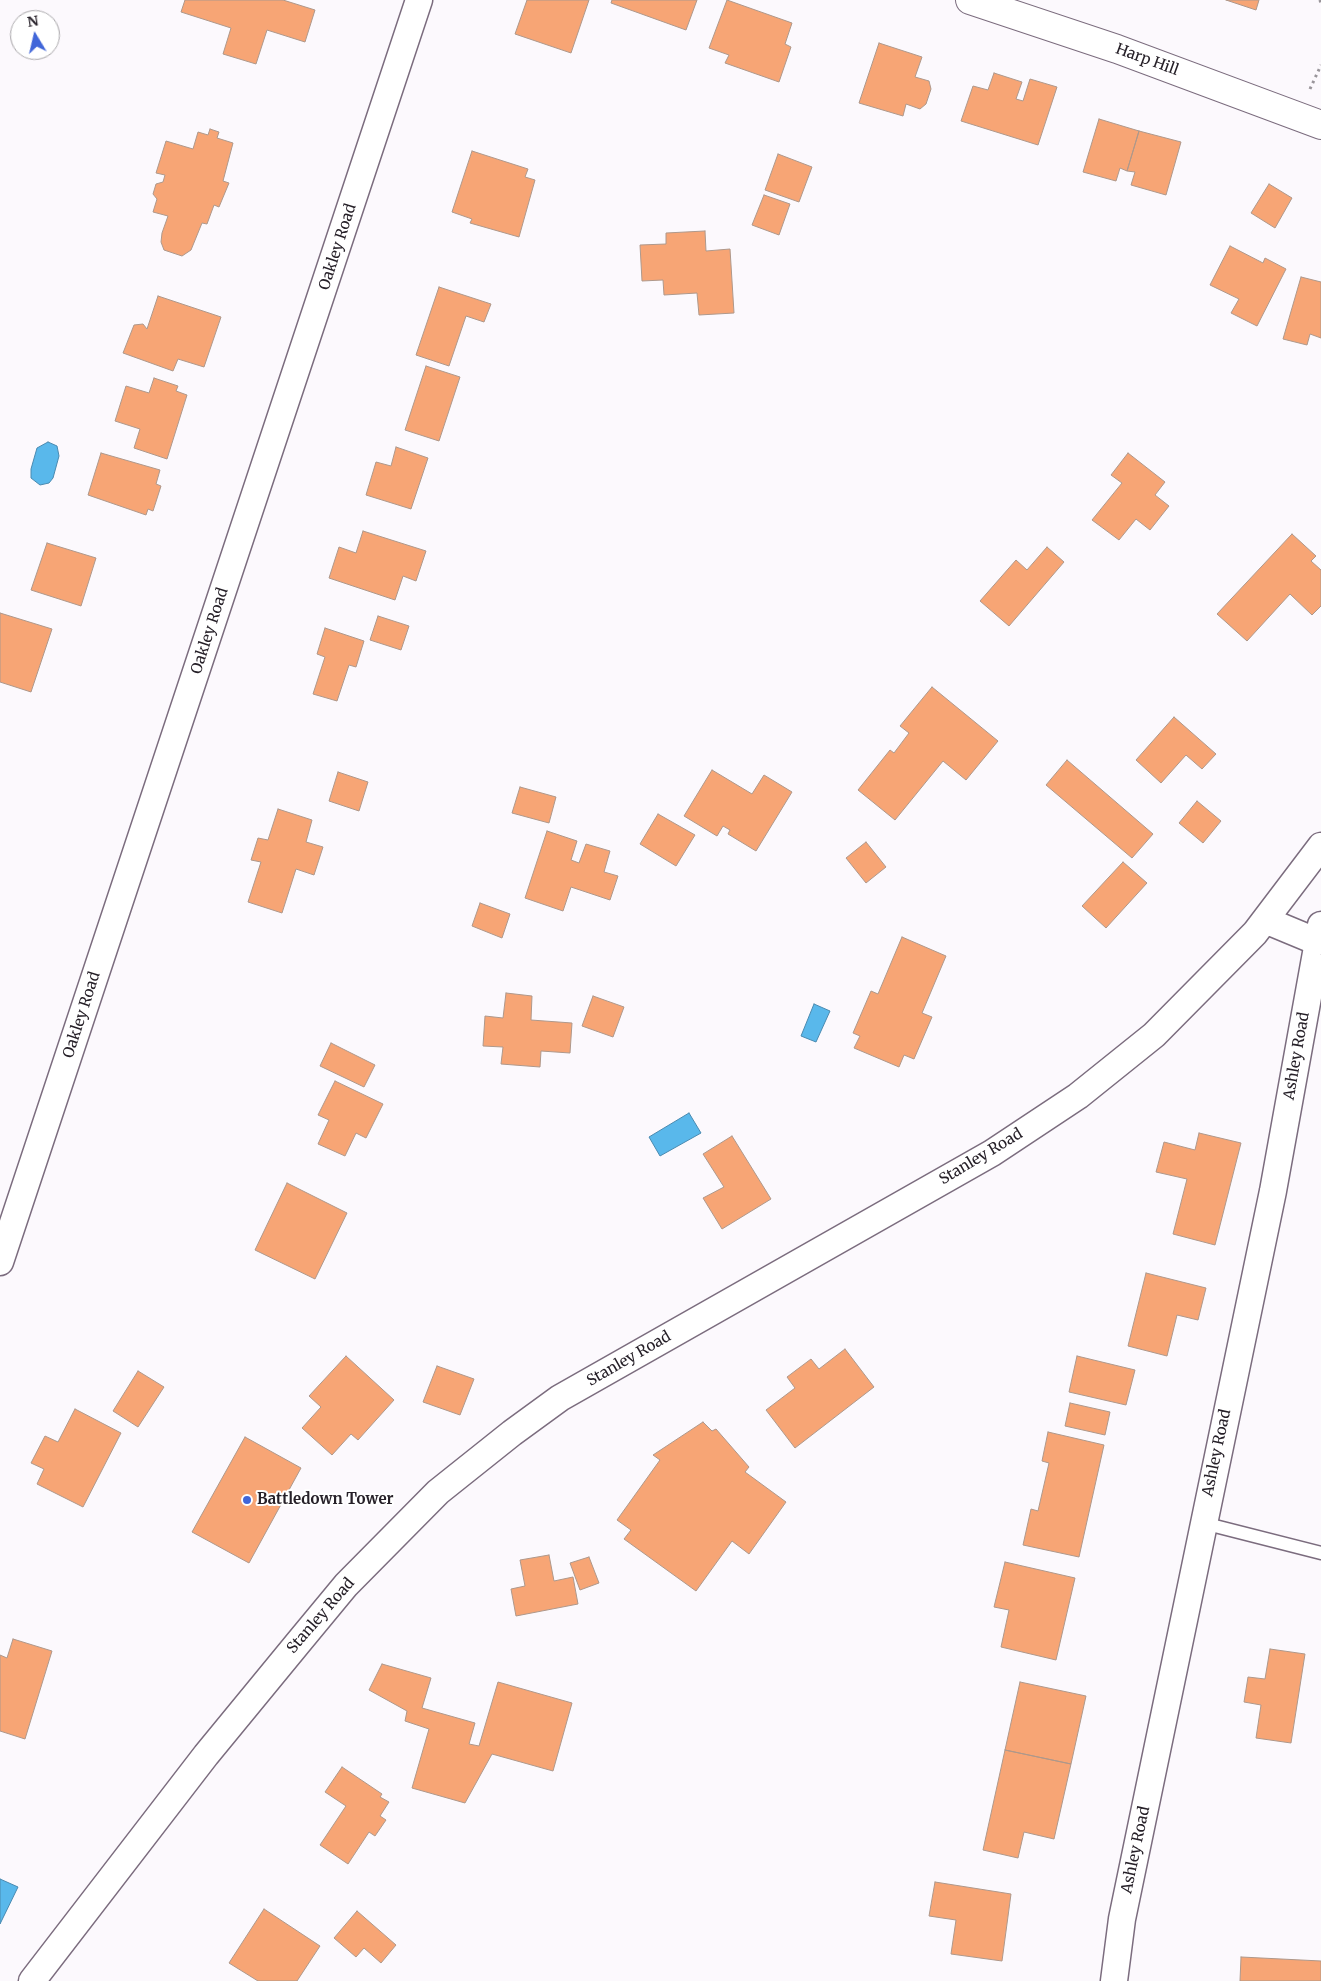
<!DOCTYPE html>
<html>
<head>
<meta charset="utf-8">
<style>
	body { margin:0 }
	#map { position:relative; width:1321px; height:1981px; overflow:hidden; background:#fcf9fd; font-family:Merriweather,serif }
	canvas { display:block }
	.north { position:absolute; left:10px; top:10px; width:50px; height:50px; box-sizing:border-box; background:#fff; border:1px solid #a8a6a9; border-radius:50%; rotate:351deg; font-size:14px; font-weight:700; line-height:20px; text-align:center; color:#262028 }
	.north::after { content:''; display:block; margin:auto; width:18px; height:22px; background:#4166d9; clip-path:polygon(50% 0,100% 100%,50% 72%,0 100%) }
</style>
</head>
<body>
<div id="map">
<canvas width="1321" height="1981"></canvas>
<div class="north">N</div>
</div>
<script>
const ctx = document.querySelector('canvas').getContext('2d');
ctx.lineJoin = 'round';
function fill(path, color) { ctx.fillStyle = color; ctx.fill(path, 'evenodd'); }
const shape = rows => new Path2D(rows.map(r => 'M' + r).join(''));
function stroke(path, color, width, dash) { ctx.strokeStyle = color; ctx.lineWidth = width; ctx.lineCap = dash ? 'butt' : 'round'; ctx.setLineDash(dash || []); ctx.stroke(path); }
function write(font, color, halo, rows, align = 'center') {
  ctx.font = font + ' Merriweather,serif'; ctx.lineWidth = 4; ctx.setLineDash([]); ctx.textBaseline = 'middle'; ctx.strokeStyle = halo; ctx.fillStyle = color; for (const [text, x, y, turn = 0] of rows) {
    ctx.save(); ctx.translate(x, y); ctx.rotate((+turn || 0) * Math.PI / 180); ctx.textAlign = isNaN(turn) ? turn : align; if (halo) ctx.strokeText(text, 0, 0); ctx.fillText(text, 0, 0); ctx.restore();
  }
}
const water = shape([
	[48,442,57,446,59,456,53,478,49,483,40,485,31,478,31,469,37,448,48,442],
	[814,1004,830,1011,816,1042,801,1036,814,1004],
	[689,1113,701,1133,660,1156,649,1137,689,1113],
	[0,1879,18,1887,0,1924,0,1879]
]);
fill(water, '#59b8eb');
stroke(water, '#4a8ab0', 1);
const building = shape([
	[185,0,283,0,315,10,305,42,267,30,256,64,223,54,231,28,181,12,185,0],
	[527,0,589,0,571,53,515,34,527,0],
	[612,0,697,0,686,30,611,3,612,0],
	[727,0,792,23,785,44,791,47,779,82,725,63,729,55,709,48,727,0],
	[1226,0,1259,0,1256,10,1226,0],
	[879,43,922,57,915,77,929,81,931,89,926,104,920,109,906,104,903,116,859,103,879,43],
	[994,73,1022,82,1016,99,1023,101,1030,79,1057,87,1038,145,961,121,973,86,988,90,994,73],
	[1099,119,1139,131,1127,171,1120,168,1116,181,1083,172,1099,119],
	[210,129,219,132,217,138,233,143,223,181,229,183,219,207,214,205,207,224,202,223,191,250,182,256,164,250,161,242,162,233,168,216,153,212,157,199,153,194,156,184,163,182,165,175,156,173,166,141,193,149,198,132,208,135,210,129],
	[1139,131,1181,142,1166,195,1131,185,1135,172,1127,171,1139,131],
	[472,151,528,169,525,177,535,180,519,237,470,223,472,219,452,212,472,151],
	[778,154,812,167,799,202,765,190,778,154],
	[1269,184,1292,198,1275,228,1251,213,1269,184],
	[764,195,790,204,779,235,752,225,764,195],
	[705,231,706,251,730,249,734,313,699,315,697,293,664,295,663,280,642,281,640,245,666,244,666,233,705,231],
	[1230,246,1263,263,1265,258,1286,269,1257,326,1231,313,1239,299,1210,285,1230,246],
	[1301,277,1321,282,1321,338,1310,334,1307,345,1283,339,1301,277],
	[439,287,491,304,484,322,466,316,449,366,416,355,439,287],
	[158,296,221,317,204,367,178,359,173,371,123,353,134,325,143,324,147,329,158,296],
	[426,366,460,377,439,441,405,430,426,366],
	[154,378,178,386,176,391,187,395,167,459,134,448,140,429,115,421,126,386,149,393,154,378],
	[396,447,428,458,411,509,366,495,376,462,391,466,396,447],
	[101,453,160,470,156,484,161,486,153,511,148,509,146,515,88,495,101,453],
	[1128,453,1165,482,1155,495,1169,506,1150,530,1136,519,1119,540,1092,520,1122,483,1111,475,1128,453],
	[363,531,426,551,416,581,403,576,395,600,329,578,339,547,356,553,363,531],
	[1292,534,1316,556,1311,561,1321,570,1321,606,1312,615,1290,594,1247,641,1217,614,1292,534],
	[47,543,96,558,81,606,31,590,47,543],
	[1047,547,1064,562,1009,626,980,601,1016,560,1027,570,1047,547],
	[0,613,52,629,31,692,0,682,0,613],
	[378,616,409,626,401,650,370,640,378,616],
	[325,628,364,641,356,667,349,665,337,701,313,694,325,657,317,654,325,628],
	[932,687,998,741,966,780,943,761,895,820,858,790,890,750,894,753,909,733,900,726,932,687],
	[1174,717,1216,754,1202,769,1186,755,1161,783,1136,760,1174,717],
	[1067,760,1153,834,1132,858,1046,785,1067,760],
	[712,770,752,794,764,775,792,792,756,851,728,834,730,830,723,826,717,836,684,816,712,770],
	[338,772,368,782,359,811,329,801,338,772],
	[520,787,556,797,549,823,512,813,520,787],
	[1197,801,1221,821,1203,843,1179,823,1197,801],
	[278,809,312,820,306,842,323,847,314,875,296,869,282,913,248,902,261,862,251,860,258,838,268,840,278,809],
	[658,814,695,835,676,866,640,844,658,814],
	[547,831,577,841,571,860,579,863,586,844,610,851,604,872,618,876,610,900,571,887,563,911,525,898,547,831],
	[866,842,886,867,866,883,846,858,866,842],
	[1123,862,1147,883,1106,928,1082,906,1123,862],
	[480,903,510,914,502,938,472,926,480,903],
	[902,937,946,956,922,1013,932,1017,914,1059,904,1055,899,1067,854,1048,860,1036,853,1033,871,991,878,994,902,937],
	[506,993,532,996,531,1020,572,1023,570,1053,541,1051,540,1067,501,1064,503,1047,483,1046,485,1016,503,1018,506,993],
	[593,996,624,1007,613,1037,582,1026,593,996],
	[331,1043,375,1065,364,1087,320,1066,331,1043],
	[335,1081,383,1104,366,1138,356,1133,345,1156,318,1144,329,1120,318,1115,335,1081],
	[1199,1133,1241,1143,1215,1245,1173,1234,1187,1179,1156,1172,1164,1142,1195,1150,1199,1133],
	[732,1136,771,1199,722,1229,703,1198,724,1187,703,1154,732,1136],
	[287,1183,347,1213,315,1279,255,1250,287,1183],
	[1146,1273,1206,1288,1198,1320,1177,1315,1167,1356,1128,1346,1146,1273],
	[845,1349,874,1387,795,1448,766,1410,795,1388,787,1377,811,1359,819,1369,845,1349],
	[346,1356,394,1400,358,1440,351,1434,332,1455,302,1428,321,1407,309,1396,346,1356],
	[1077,1356,1135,1370,1126,1405,1069,1392,1077,1356],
	[437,1366,474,1379,460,1415,423,1402,437,1366],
	[138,1371,164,1387,138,1427,113,1411,138,1371],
	[1070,1403,1110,1412,1105,1435,1065,1426,1070,1403],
	[75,1409,121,1433,83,1507,37,1484,44,1469,31,1463,45,1436,58,1442,75,1409],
	[703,1422,712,1431,716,1429,749,1467,745,1472,786,1502,749,1554,732,1541,696,1591,624,1539,631,1530,617,1520,660,1460,653,1455,703,1422],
	[1048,1432,1104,1445,1079,1557,1023,1545,1031,1509,1038,1511,1049,1463,1042,1461,1048,1432],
	[245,1437,301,1468,249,1563,192,1532,245,1437],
	[549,1555,554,1581,573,1577,578,1604,516,1616,511,1589,525,1586,520,1560,549,1555],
	[589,1557,599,1583,580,1590,570,1563,589,1557],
	[1005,1562,1075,1578,1056,1660,1001,1647,1009,1610,994,1607,1005,1562],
	[13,1639,52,1651,25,1739,0,1731,0,1655,7,1658,13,1639],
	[1270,1649,1305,1654,1291,1743,1256,1738,1261,1705,1244,1702,1248,1677,1265,1679,1270,1649],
	[382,1664,431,1678,422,1708,475,1723,469,1744,479,1746,498,1682,572,1703,553,1771,492,1754,465,1803,412,1788,429,1729,405,1721,407,1711,369,1690,382,1664],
	[1020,1682,1086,1696,1071,1764,1005,1750,1020,1682],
	[1005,1750,1071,1764,1054,1839,1024,1832,1018,1858,983,1850,1005,1750],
	[342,1767,382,1794,380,1797,389,1802,380,1816,386,1820,375,1836,369,1832,348,1864,320,1845,346,1806,325,1792,342,1767],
	[935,1882,1011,1894,1002,1961,951,1954,956,1920,929,1916,935,1882],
	[264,1909,320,1946,297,1981,258,1981,229,1963,264,1909],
	[357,1911,396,1945,381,1963,364,1948,356,1957,334,1938,357,1911],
	[1241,1957,1321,1961,1321,1981,1240,1981,1241,1957]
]);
fill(building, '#f7a575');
stroke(building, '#ae988b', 1);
const lane = shape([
	[1203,1523,1321,1553]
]);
const street = shape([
	[1265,920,1318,942],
	[0,1262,419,0],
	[32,1981,206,1755,298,1643,346,1585,438,1492,512,1433,560,1398,992,1153,1078,1096,1154,1035,1255,933,1321,846],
	[1114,1981,1122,1919,1273,1191,1321,925]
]);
const secondary = shape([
	[970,0,1117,49,1321,125]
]);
stroke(lane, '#7b6c7e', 15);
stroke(street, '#7b6c7e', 29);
stroke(secondary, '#7b6c7e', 30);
stroke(shape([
	[1320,0,1321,4],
	[1310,89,1321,65]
]), '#99959a', 3, [2.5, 4]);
stroke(lane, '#fff', 12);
stroke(street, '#fff', 26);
stroke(secondary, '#fff', 28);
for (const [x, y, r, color] of [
	[247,1500,5,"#4166d9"]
]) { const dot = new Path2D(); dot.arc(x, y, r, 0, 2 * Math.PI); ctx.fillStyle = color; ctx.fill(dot); stroke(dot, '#fff', 2); }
write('15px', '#262028', '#fff', [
	["Harp Hill",1147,60,20],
	["Oakley Road",338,247,-72],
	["Oakley Road",210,631,-72],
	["Oakley Road",82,1015,-72],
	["Ashley Road",1297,1056,-80],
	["Stanley Road",981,1157,-31],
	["Stanley Road",629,1359,-30],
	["Ashley Road",1217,1453,-78],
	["Stanley Road",321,1616,-49],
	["Ashley Road",1136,1850,-78]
]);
write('bold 15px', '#262028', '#fff', [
	["Battledown Tower",257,1500]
], 'left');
</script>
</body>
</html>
